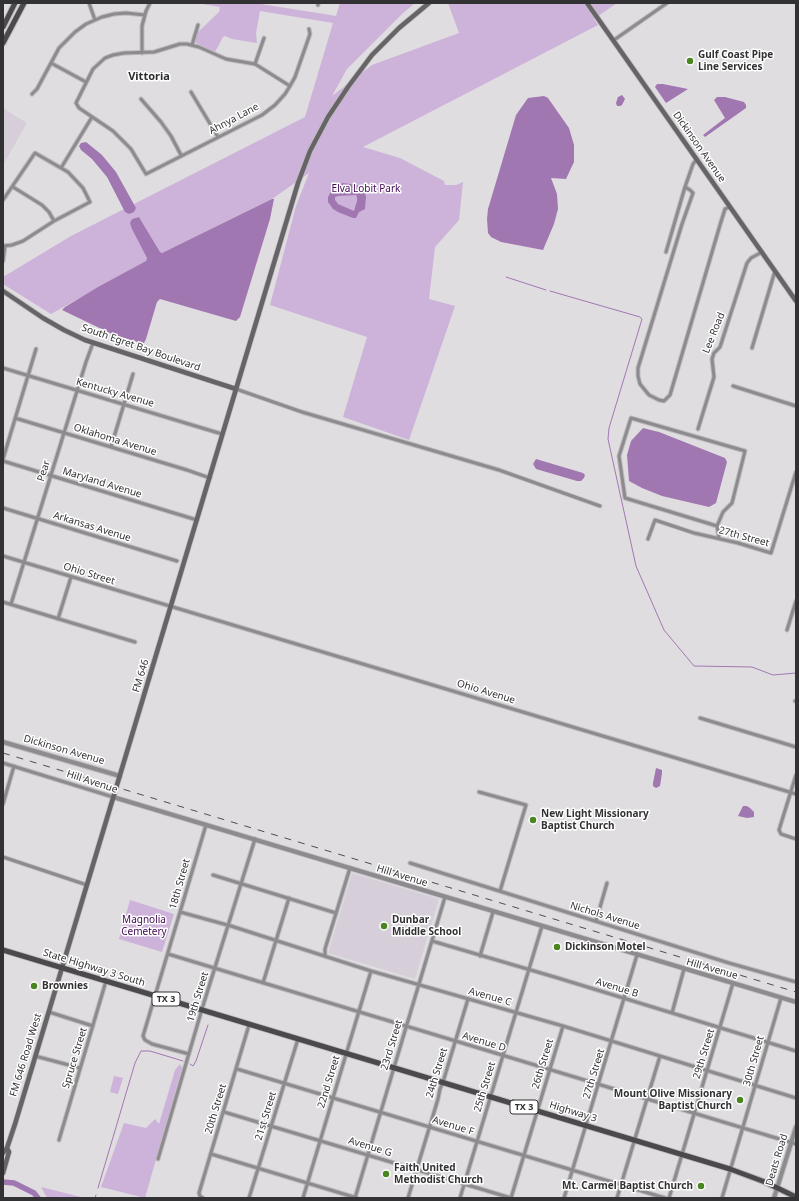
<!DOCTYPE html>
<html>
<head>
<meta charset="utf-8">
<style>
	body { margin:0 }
	#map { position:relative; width:799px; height:1201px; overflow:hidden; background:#e0dde1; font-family:"Noto Sans",sans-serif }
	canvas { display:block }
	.frame { position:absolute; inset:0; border:4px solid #323133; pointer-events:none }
</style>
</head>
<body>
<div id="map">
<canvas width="799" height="1201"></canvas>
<div class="frame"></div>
</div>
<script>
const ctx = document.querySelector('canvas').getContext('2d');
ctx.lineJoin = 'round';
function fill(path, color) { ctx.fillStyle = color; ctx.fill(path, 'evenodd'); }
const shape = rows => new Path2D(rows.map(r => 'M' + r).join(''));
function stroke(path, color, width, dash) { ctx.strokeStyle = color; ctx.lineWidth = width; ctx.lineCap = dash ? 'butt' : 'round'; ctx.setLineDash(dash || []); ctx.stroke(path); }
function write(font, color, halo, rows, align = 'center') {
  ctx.font = font + ' "Noto Sans",sans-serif'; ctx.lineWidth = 3; ctx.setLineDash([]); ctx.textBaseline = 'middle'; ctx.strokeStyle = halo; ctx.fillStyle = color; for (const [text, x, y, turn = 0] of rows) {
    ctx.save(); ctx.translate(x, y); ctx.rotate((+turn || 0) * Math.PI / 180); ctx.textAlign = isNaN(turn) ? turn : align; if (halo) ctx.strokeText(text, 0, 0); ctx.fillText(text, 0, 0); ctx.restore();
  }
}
fill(shape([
	[3,108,27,123,3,165],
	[352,873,439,899,415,979,328,953]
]), '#d6cfd9');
fill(shape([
	[197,3,255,3,336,16,340,3,415,3,403,13,347,69,332,96,372,65,459,33,448,3,617,3,594,19,598,25,363,147,400,158,444,181,445,185,456,185,463,182,459,220,435,247,429,299,455,306,409,440,343,417,367,337,270,305,296,206,309,173,272,199,162,253,160,252,139,217,132,219,147,258,146,261,51,314,3,284,3,277,71,236,305,117,333,23,260,11,256,33,257,43,232,39,225,36,223,37,215,52,196,43,195,41,197,33,219,12,220,7],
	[130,900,174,914,162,952,119,939],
	[180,1064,182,1068,145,1198,101,1187,124,1123,146,1128,155,1119,159,1124,175,1070],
	[114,1076,123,1078,118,1094,110,1092],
	[41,1187,85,1198,47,1198]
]), '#cdb2d9');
fill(shape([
	[657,84,663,84,688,89,666,103,655,87],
	[622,95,625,99,622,105,620,106,617,106,616,103,618,97],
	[544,96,548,98,569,128,574,145,574,162,566,179,551,178,557,194,558,209,554,224,543,250,501,242,491,237,488,233,487,219,488,209,516,115,528,98],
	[717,97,725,97,744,102,746,105,746,108,705,137,703,135,725,118,714,100],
	[86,142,102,155,116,172,136,208,134,212,129,214,125,212,107,177,92,159,81,150,79,146,81,143],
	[343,183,357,185,364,191,366,196,365,209,359,212,356,218,353,218,338,212,333,209,328,202,328,197,333,188,337,185],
	[356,195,357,197,357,201,354,211,338,204,335,200,335,197,338,196],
	[272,199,274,199,270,219,240,317,236,321,160,299,157,302,146,339,144,343,141,343,114,335,62,310,65,307,98,287,146,261,147,258,132,229,130,223,132,219,139,217,160,252,162,253],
	[643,428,659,432,725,458,727,462,716,503,709,507,662,496,642,488,629,481,627,455,631,441],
	[536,459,583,473,585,475,584,478,581,481,577,481,536,469,533,464],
	[656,768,662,770,662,773,660,786,656,788,653,786,653,783],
	[743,806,747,806,750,808,754,812,754,817,747,818,738,816]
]), '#a077b1');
stroke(shape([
	[506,277,546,290],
	[550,291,640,317,642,319,609,428,608,439,636,566,664,630,694,666,752,667,773,675,796,673],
	[190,1064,193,1066,196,1061,208,1025],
	[98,1188,135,1063,141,1051,150,1051,183,1061],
	[95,1198,96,1195]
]), '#a077b1', 1);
stroke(shape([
	[3,1182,14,1183,34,1193,38,1198]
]), '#a077b1', 5.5);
const minor = shape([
	[89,3,95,20],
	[318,5,318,3],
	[614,40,667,3],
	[192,45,198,25],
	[142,53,142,26,146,11,150,3],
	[51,63,86,82],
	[255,64,264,38],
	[290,86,255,64,226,59,199,47,187,44,180,44,154,52,124,53,113,55,105,58,93,69,76,103,79,108,113,131,131,149,146,174,262,115,275,105,285,94,290,86,295,77,310,34,309,29],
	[191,92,218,137],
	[32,94,37,89,59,48,75,32,86,24,102,17,114,14,126,13,145,15],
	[141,99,161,122,171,136,181,155],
	[61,168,92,117],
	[13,187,42,205,49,212,54,221],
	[685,187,690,190,693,193,682,224,638,368,638,376,640,384,649,395,659,400,664,401,670,395,720,225,725,209,730,207],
	[3,200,35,153,68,172,83,188,90,202,54,221,23,241,12,245,3,246],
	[666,252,685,187,693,164,697,159],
	[3,261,5,246],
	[752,348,775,271],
	[3,368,222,434],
	[733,386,796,406],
	[236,389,302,412,499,470,600,506],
	[15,418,187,470,210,478],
	[698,429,714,377,712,359,714,353,720,347,747,263,751,258,762,252],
	[111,447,133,374],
	[3,459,36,349],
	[3,461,197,520],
	[3,508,177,561],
	[717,526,723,512,732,503,745,451,631,418,619,456,625,498,717,526,719,538],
	[648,539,655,520,694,533,738,543,771,553,796,472],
	[3,556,796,794],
	[3,602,135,642],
	[11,604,86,362,93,343],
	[58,619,71,577],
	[787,630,796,601],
	[795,701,796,701],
	[700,718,796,747],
	[3,763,113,797],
	[796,775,779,830,781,834,796,839],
	[479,792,526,805,500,891],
	[3,804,14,766],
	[3,857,87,885],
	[410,863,729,963,796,982],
	[213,875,336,913],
	[180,912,231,926,371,971,563,1026,796,1098],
	[596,921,607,883],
	[432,941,558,978,796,1051],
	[168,954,796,1144],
	[325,955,325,949,350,868],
	[480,956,493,912],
	[263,983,289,898],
	[49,1012,93,1026],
	[672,1013,684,969],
	[189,1054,152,1044,145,1040,143,1036,206,825],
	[35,1056,80,1068],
	[237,1069,665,1198],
	[224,1112,511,1198,563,1026],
	[59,1140,106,981],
	[211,1154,357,1198],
	[158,1159,202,1009,255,839],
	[203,1198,200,1196,199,1193,249,1025],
	[249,1198,298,1039],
	[303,1198,371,971],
	[355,1198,445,897],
	[408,1198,438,1099,440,1089,443,1082,468,999],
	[460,1198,542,926],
	[564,1198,637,955],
	[617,1198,660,1056],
	[669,1198,733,983],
	[722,1198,781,998]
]);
const tertiary = shape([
	[3,742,120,776],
	[113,797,796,1002],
	[774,1198,796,1127]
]);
const secondary = shape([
	[587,3,796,301],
	[3,291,43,318,64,330,85,340,236,389],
	[3,1153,7,1148,15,1124,298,183,310,151,328,117,348,87,372,55,399,28,429,3],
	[3,1173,9,1152,7,1148]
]);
const primary = shape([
	[3,27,15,3],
	[3,43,24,3],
	[3,950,730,1169,765,1182,796,1197]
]);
stroke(minor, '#bdbbbe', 5);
stroke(tertiary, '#bdbbbe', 6);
stroke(secondary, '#bdbbbe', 6);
stroke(primary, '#bdbbbe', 7);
stroke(minor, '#8d8b8d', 3);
stroke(tertiary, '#8d8b8d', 4);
stroke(secondary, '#666466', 4.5);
stroke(primary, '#4b494b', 5);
stroke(shape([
	[3,753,796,992]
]), '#4e4d4f', 1, [7, 7]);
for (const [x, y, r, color] of [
	[690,61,4,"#4a8521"],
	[533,820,4,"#4a8521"],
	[384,926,4,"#4a8521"],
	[557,947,4,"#4a8521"],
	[34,986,4,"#4a8521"],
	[740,1100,4,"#4a8521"],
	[386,1174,4,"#4a8521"],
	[701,1186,4,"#4a8521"]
]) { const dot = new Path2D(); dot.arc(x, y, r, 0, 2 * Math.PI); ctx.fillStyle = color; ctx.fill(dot); stroke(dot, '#fff', 1.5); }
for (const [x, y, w] of [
	[166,999,28],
	[524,1107,28]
]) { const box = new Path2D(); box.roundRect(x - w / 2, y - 7, w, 14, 3); ctx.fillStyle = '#fff'; ctx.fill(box); stroke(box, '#323133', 1); }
write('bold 9px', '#323133', null, [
	["TX 3",166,999],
	["TX 3",524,1107]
]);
write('bold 10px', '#323133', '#fff', [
	["Gulf Coast Pipe",698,55],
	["Line Services",698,67],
	["New Light Missionary",541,814],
	["Baptist Church",541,826],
	["Dunbar",392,920],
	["Middle School",392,932],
	["Dickinson Motel",565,947],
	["Brownies",42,986],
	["Mount Olive Missionary",732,1094,"right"],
	["Baptist Church",732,1106,"right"],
	["Faith United",394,1168],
	["Methodist Church",394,1180],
	["Mt. Carmel Baptist Church",693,1186,"right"]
], 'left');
write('10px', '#323133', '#fff', [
	["Ahnya Lane",234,119,-28],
	["Dickinson Avenue",699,147,55],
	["Lee Road",714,333,-68],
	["South Egret Bay Boulevard",141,348,19],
	["Kentucky Avenue",115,393,16],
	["Oklahoma Avenue",115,440,17],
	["Pear",44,471,-73],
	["Maryland Avenue",102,483,17],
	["Arkansas Avenue",92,527,17],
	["27th Street",744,537,15],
	["Ohio Street",89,574,17],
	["FM 646",141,676,-73],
	["Ohio Avenue",486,692,17],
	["Dickinson Avenue",64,750,16],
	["Hill Avenue",92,782,18],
	["Hill Avenue",402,876,17],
	["18th Street",180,884,-74],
	["Nichols Avenue",605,916,17],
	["State Highway 3 South",94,968,17],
	["Hill Avenue",712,969,16],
	["Avenue B",617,988,17],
	["19th Street",198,997,-73],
	["Avenue C",490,997,16],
	["Avenue D",484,1042,17],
	["23rd Street",392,1045,-73],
	["29th Street",704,1054,-73],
	["FM 646 Road West",26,1055,-73],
	["Spruce Street",75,1058,-73],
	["30th Street",754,1061,-74],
	["26th Street",543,1064,-73],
	["24th Street",437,1073,-73],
	["27th Street",594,1074,-73],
	["22nd Street",329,1082,-73],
	["25th Street",485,1087,-73],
	["20th Street",216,1109,-73],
	["Highway 3",573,1112,17],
	["21st Street",266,1116,-73],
	["Avenue F",453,1126,17],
	["Avenue G",370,1147,17],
	["Deats Road",777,1160,-73]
]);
write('10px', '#400853', '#fff', [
	["Elva Lobit Park",366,189],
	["Magnolia",144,920],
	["Cemetery",144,932]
]);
write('bold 11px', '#2d2b2e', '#fff', [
	["Vittoria",149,77]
]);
</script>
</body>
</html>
